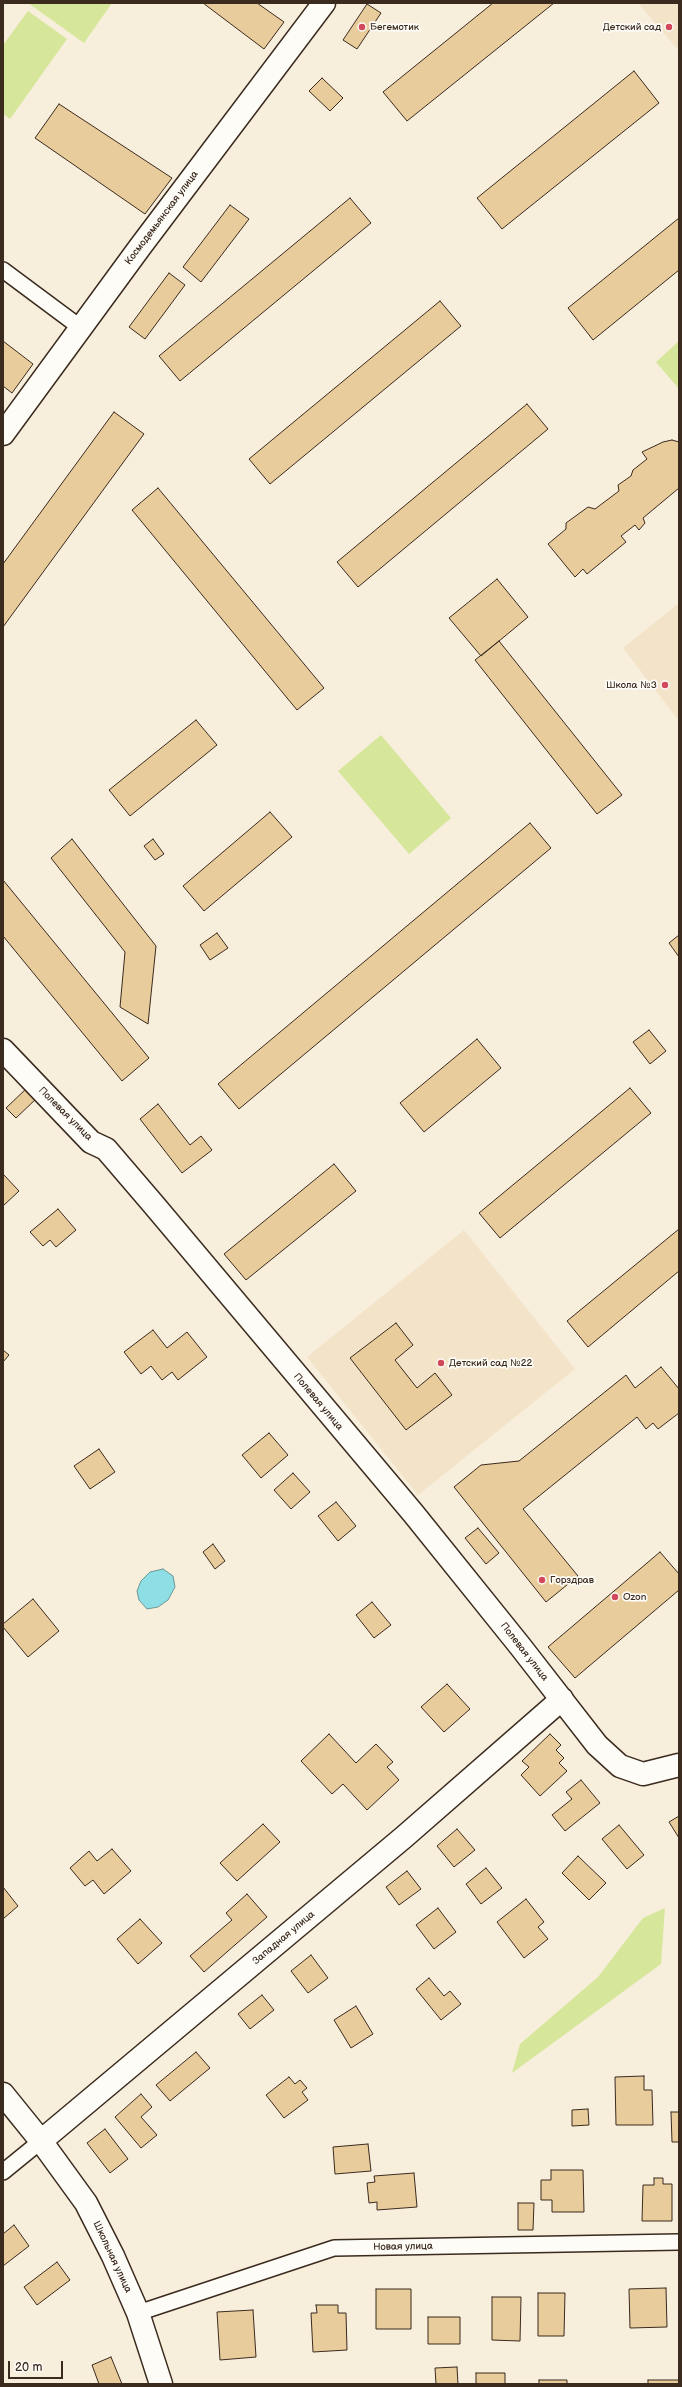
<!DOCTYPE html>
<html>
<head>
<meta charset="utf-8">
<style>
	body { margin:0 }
	#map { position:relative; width:682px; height:2387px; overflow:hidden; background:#f7eedc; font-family:"Balsamiq Sans",sans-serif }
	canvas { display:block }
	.frame { position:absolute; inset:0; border:4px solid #3b2a1e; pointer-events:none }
	.scale { position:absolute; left:8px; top:2361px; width:55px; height:18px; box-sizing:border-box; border:2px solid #3b2a1e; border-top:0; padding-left:5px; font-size:12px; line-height:14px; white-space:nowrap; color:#3b2a1e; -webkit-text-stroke:3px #fdfcf7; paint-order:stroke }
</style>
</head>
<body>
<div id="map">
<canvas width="682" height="2387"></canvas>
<div class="frame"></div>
<div class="scale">20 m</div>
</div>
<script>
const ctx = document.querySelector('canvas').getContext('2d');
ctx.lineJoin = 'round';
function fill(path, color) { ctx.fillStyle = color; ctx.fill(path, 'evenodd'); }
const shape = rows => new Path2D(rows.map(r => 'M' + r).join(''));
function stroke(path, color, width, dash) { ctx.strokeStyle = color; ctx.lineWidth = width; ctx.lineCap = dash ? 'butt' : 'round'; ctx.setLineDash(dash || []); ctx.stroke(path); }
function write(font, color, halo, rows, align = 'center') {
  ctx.font = font + ' "Balsamiq Sans",sans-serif'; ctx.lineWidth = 3.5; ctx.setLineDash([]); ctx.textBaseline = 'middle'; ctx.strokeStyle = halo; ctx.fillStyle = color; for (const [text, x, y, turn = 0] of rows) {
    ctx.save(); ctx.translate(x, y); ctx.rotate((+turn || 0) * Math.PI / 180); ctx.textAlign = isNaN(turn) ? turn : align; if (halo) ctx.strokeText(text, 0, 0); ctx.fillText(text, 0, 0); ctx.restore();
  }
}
fill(shape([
	[638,3,679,3,679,51],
	[679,603,679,721,623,648],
	[464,1230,575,1369,418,1495,307,1357]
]), '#f3e4c9');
fill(shape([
	[28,3,112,3,84,43],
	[28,11,67,39,10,119,3,114,3,45],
	[679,341,679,389,656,362],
	[381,735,451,818,409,854,338,771],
	[665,1908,661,1964,512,2073,520,2044,598,1977,643,1918]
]), '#d6e79b');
const water = shape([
	[163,1569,173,1576,175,1587,168,1600,158,1607,147,1609,139,1600,137,1591,141,1581,150,1572,163,1569]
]);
fill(water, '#8ddfe5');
stroke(water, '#6c9795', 1);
const building = shape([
	[203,3,257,3,284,22,264,49,203,3],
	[493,3,554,3,407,121,383,92,493,3],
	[367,4,381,13,357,49,343,40,367,4],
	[634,71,659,103,502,229,477,198,634,71],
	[322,78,343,98,330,111,309,91,322,78],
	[59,104,172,178,145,214,35,138,59,104],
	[350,198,371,223,180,381,159,356,350,198],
	[230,205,249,219,201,282,183,267,230,205],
	[679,218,679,270,593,340,568,308,679,218],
	[169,273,185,285,145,339,129,327,169,273],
	[440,301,461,326,270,484,249,459,440,301],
	[3,341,33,364,12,393,3,386,3,341],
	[527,404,548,429,358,587,337,562,527,404],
	[114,412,144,434,3,627,3,564,114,412],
	[672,440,679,442,679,488,643,518,645,523,639,530,635,525,621,536,626,542,587,574,583,569,575,577,548,544,566,529,566,523,588,507,595,509,619,491,618,485,631,476,633,470,647,459,642,452,663,442,672,440],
	[158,488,324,688,297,710,132,510,158,488],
	[497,579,528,617,481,656,449,618,497,579],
	[499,641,622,795,597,814,475,660,499,641],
	[196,720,217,745,130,816,109,790,196,720],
	[270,812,292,837,204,911,183,886,270,812],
	[530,823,551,848,239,1109,218,1084,530,823],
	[72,839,156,946,148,1024,120,1007,125,952,51,858,72,839],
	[153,839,164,854,155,860,144,846,153,839],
	[3,880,149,1058,122,1081,3,936,3,880],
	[217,933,228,948,210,960,200,945,217,933],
	[679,935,679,957,669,943,679,935],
	[649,1030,666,1051,650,1064,633,1042,649,1030],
	[477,1039,501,1068,424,1132,400,1103,477,1039],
	[27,1088,37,1098,16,1118,6,1108,27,1088],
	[630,1088,651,1113,500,1238,479,1213,630,1088],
	[158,1104,190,1145,201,1136,212,1150,182,1173,140,1119,158,1104],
	[334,1164,356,1191,246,1280,224,1254,334,1164],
	[3,1174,19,1191,3,1206,3,1174],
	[58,1209,76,1230,56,1247,50,1240,43,1246,30,1232,58,1209],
	[679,1229,679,1271,588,1347,567,1321,679,1229],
	[396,1323,413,1345,395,1360,417,1388,435,1373,452,1395,406,1430,350,1358,396,1323],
	[153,1330,167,1348,187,1332,207,1357,178,1380,172,1372,162,1380,151,1366,141,1374,124,1352,153,1330],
	[3,1350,9,1355,3,1362,3,1350],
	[661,1367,679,1389,679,1413,658,1429,653,1423,646,1429,637,1417,523,1509,578,1576,546,1602,454,1487,481,1465,519,1461,626,1375,635,1388,661,1367],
	[269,1433,288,1455,261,1478,242,1455,269,1433],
	[99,1449,115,1472,90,1489,74,1466,99,1449],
	[293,1473,310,1492,291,1509,274,1490,293,1473],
	[336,1502,356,1526,338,1541,318,1516,336,1502],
	[478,1528,499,1553,486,1564,465,1538,478,1528],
	[213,1544,225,1561,215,1569,203,1552,213,1544],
	[660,1552,679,1574,679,1590,575,1678,548,1647,660,1552],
	[33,1599,59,1631,28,1657,3,1627,3,1624,33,1599],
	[372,1602,391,1625,374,1638,356,1615,372,1602],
	[447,1684,470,1709,444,1732,421,1707,447,1684],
	[329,1734,356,1763,376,1744,393,1762,387,1767,399,1780,367,1810,343,1784,332,1794,301,1761,329,1734],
	[550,1734,561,1745,556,1750,564,1758,559,1763,567,1771,540,1796,521,1775,529,1767,522,1761,550,1734],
	[581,1780,600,1803,565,1831,552,1815,572,1799,566,1792,581,1780],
	[679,1816,679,1838,669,1822,679,1816],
	[263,1824,280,1842,237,1881,220,1863,263,1824],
	[619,1825,644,1855,627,1869,602,1839,619,1825],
	[457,1829,475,1850,454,1867,437,1846,457,1829],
	[112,1849,131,1871,104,1894,93,1880,85,1886,70,1868,89,1851,97,1861,112,1849],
	[578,1856,606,1883,589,1900,562,1873,578,1856],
	[486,1868,502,1888,481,1904,466,1884,486,1868],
	[407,1871,421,1889,399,1905,386,1887,407,1871],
	[3,1887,18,1906,3,1919,3,1887],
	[247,1894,267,1917,204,1972,190,1956,232,1920,226,1913,247,1894],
	[526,1899,544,1922,538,1927,548,1939,524,1958,497,1922,526,1899],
	[438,1908,456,1932,434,1949,416,1925,438,1908],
	[140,1919,162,1943,138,1964,117,1939,140,1919],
	[311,1955,328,1978,308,1993,291,1971,311,1955],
	[429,1978,444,1996,450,1991,461,2004,441,2020,416,1989,429,1978],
	[262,1995,274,2010,250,2029,238,2014,262,1995],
	[356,2006,373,2034,351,2048,334,2020,356,2006],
	[196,2052,210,2068,170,2101,156,2085,196,2052],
	[644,2076,644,2090,652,2090,653,2125,616,2125,615,2077,644,2076],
	[289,2077,295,2084,300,2080,307,2088,302,2092,308,2100,284,2118,266,2095,289,2077],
	[141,2094,152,2107,141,2117,157,2135,141,2148,115,2117,141,2094],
	[588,2109,589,2125,572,2126,572,2110,588,2109],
	[671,2112,679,2112,679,2142,672,2142,671,2112],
	[105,2129,128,2159,110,2173,87,2143,105,2129],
	[368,2144,371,2171,335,2174,333,2147,368,2144],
	[551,2170,583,2170,584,2212,552,2212,552,2200,541,2200,541,2180,551,2180,551,2170],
	[414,2173,417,2207,377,2210,377,2202,369,2203,367,2183,375,2182,374,2176,414,2173],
	[654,2178,663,2178,663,2184,672,2184,672,2221,642,2221,643,2185,654,2185,654,2178],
	[518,2203,534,2203,533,2230,518,2230,518,2203],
	[14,2225,29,2246,3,2266,3,2234,14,2225],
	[57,2262,70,2280,37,2305,24,2287,57,2262],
	[666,2288,667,2327,630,2328,629,2289,666,2288],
	[376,2289,411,2289,411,2329,376,2329,376,2289],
	[538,2293,565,2293,564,2336,538,2336,538,2293],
	[492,2297,521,2297,520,2341,492,2340,492,2297],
	[316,2305,338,2305,338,2313,346,2313,347,2350,313,2352,311,2313,317,2313,316,2305],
	[253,2310,256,2357,220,2360,217,2312,253,2310],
	[428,2317,460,2317,460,2344,428,2344,428,2317],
	[111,2357,122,2384,99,2384,92,2365,111,2357],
	[457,2367,458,2384,436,2384,435,2368,457,2367],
	[476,2373,505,2373,505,2384,476,2384,476,2373],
	[539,2380,567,2380,567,2384,539,2384,539,2380],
	[648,2380,679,2380,679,2384,648,2384,648,2380]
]);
fill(building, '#e9cc9c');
stroke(building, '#3b2a1e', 1);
const street = shape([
	[3,270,81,328],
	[3,2172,41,2141],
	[138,2313,334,2248,679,2242]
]);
const secondary = shape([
	[3,434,140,247,324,3],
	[3,1050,91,1142,106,1149,154,1205,413,1513,520,1646,597,1745,620,1766,643,1774,679,1765],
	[3,2094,41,2141,86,2203,113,2256,138,2313,161,2384],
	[41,2141,404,1837,562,1699]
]);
stroke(street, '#3b2a1e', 18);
stroke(secondary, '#3b2a1e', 25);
stroke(street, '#fdfcf7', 15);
stroke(secondary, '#fdfcf7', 22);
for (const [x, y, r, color] of [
	[362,27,4,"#d1495b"],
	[669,27,4,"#d1495b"],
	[665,685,4,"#d1495b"],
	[441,1363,4,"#d1495b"],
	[542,1580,4,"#d1495b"],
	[615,1597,4,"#d1495b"]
]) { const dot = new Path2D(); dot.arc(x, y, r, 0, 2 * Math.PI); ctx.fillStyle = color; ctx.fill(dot); stroke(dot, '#fdfcf7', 1.5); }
write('10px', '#3b2a1e', '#fdfcf7', [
	["Бегемотик",370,27],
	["Детский сад",661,27,"right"],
	["Школа №3",657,685,"right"],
	["Детский сад №22",449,1363],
	["Горздрав",550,1580],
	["Ozon",623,1597]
], 'left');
write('10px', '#3b2a1e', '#fdfcf7', [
	["Космодемьянская улица",162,218,-53],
	["Полевая улица",65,1114,45],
	["Полевая улица",318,1402,50],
	["Полевая улица",524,1652,52],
	["Западная улица",284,1938,-40],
	["Новая улица",403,2247,-1],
	["Школьная улица",112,2257,65]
]);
</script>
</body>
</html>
